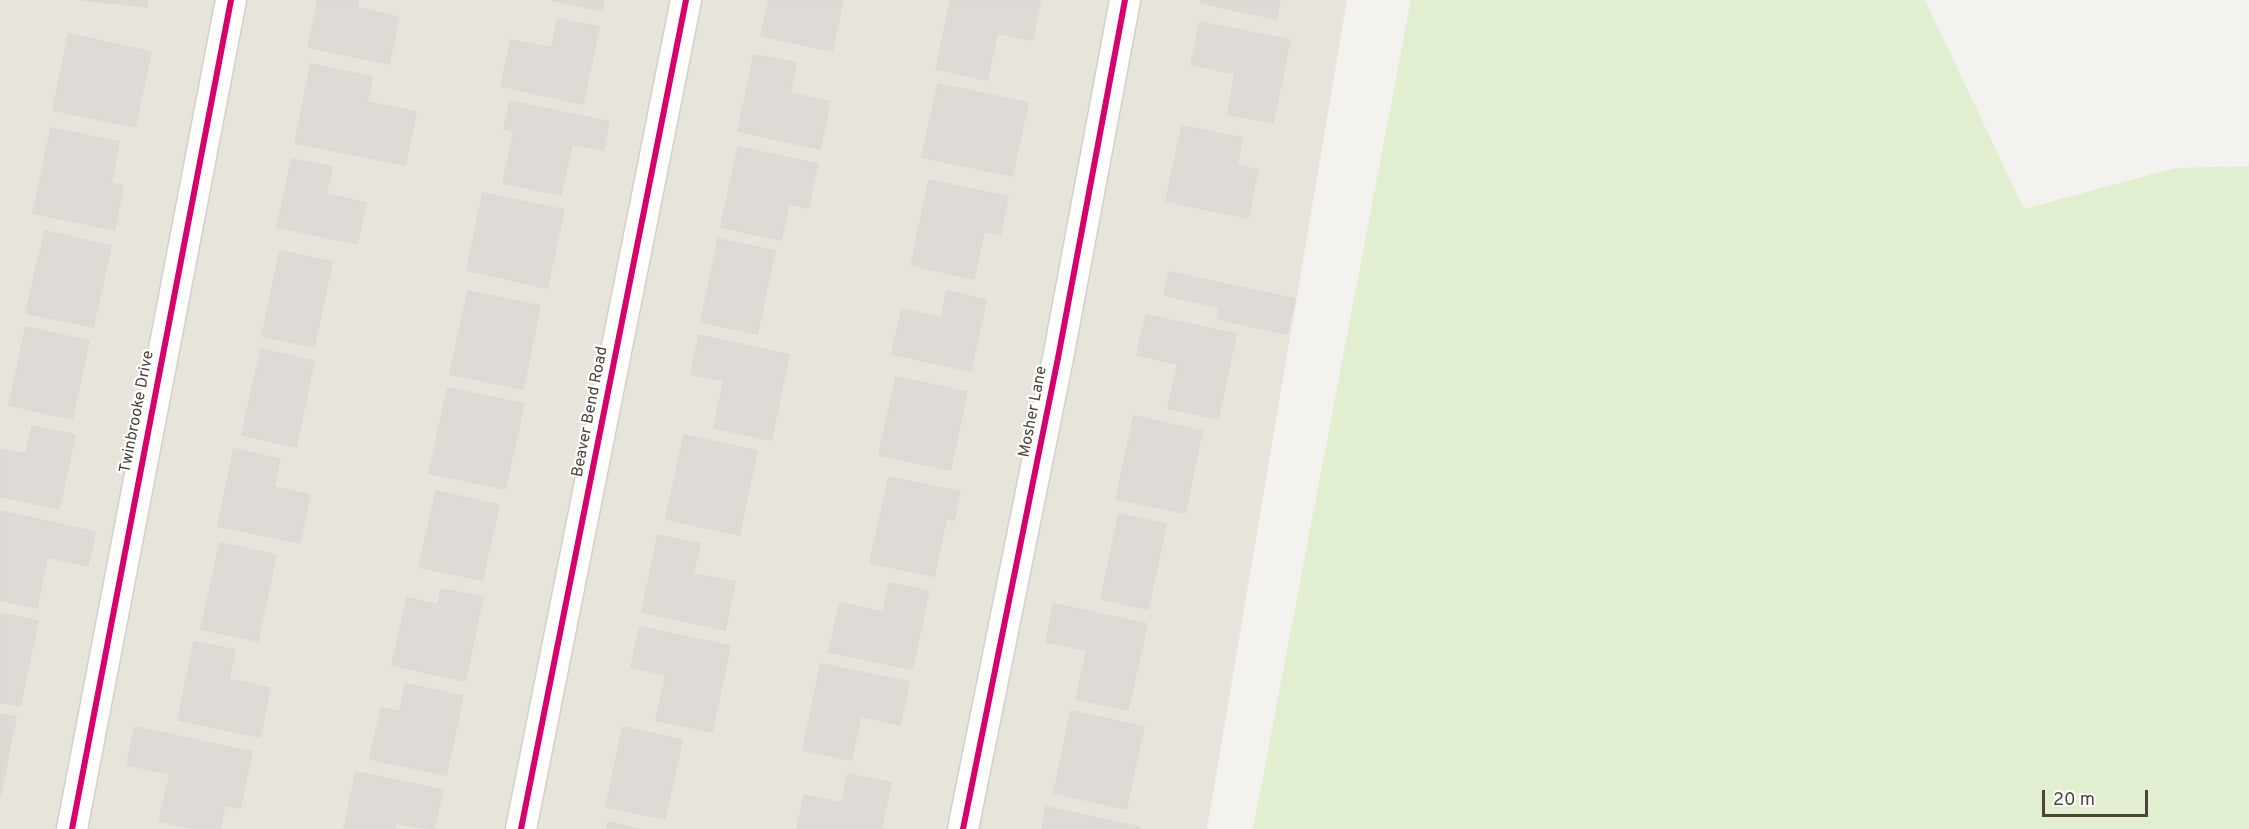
<!DOCTYPE html>
<html>
<head>
<meta charset="utf-8">
<style>
	body { margin:0 }
	#map { position:relative; width:2249px; height:829px; overflow:hidden; background:#f4f2ee; font-family:Overpass,sans-serif }
	canvas { display:block }
	.scale { position:absolute; left:2042px; top:790px; width:106px; height:27px; box-sizing:border-box; border:3px solid #4b4439; border-top:0; padding-left:8px; font-size:18px; line-height:21px; white-space:nowrap; color:#4b4439; -webkit-text-stroke:4px #fff; paint-order:stroke }
</style>
</head>
<body>
<div id="map">
<canvas width="2249" height="829"></canvas>
<div class="scale">20 m</div>
</div>
<script>
const ctx = document.querySelector('canvas').getContext('2d');
ctx.lineJoin = 'round';
function fill(path, color) { ctx.fillStyle = color; ctx.fill(path, 'evenodd'); }
const shape = rows => new Path2D(rows.map(r => 'M' + r).join(''));
function stroke(path, color, width, dash) { ctx.strokeStyle = color; ctx.lineWidth = width; ctx.lineCap = dash ? 'butt' : 'round'; ctx.setLineDash(dash || []); ctx.stroke(path); }
function write(font, color, halo, rows, align = 'center') {
  ctx.font = font + ' Overpass,sans-serif'; ctx.lineWidth = 4.5; ctx.setLineDash([]); ctx.textBaseline = 'middle'; ctx.strokeStyle = halo; ctx.fillStyle = color; for (const [text, x, y, turn = 0] of rows) {
    ctx.save(); ctx.translate(x, y); ctx.rotate((+turn || 0) * Math.PI / 180); ctx.textAlign = isNaN(turn) ? turn : align; if (halo) ctx.strokeText(text, 0, 0); ctx.fillText(text, 0, 0); ctx.restore();
  }
}
fill(shape([
	[0,0,1347,0,1207,829,0,829]
]), '#e7e4dc');
fill(shape([
	[1411,0,1925,0,2024,209,2175,168,2249,166,2249,829,1253,829]
]), '#e1eecf');
const building = shape([
	[83,0,148,0,147,7,83,0],
	[318,0,359,0,357,8,399,17,389,64,308,47,318,0],
	[552,0,604,0,602,11,552,0],
	[769,0,843,0,832,51,761,36,769,0],
	[951,0,1041,0,1032,40,997,33,987,80,936,69,951,0],
	[1201,0,1280,0,1276,19,1201,3,1201,0],
	[558,19,599,27,583,104,501,86,511,40,552,48,558,19],
	[1200,22,1290,40,1273,123,1228,114,1235,74,1191,64,1200,22],
	[69,34,151,52,135,127,53,110,69,34],
	[754,55,796,63,790,93,830,102,820,149,738,131,754,55],
	[311,64,372,77,367,102,416,112,405,165,295,143,311,64],
	[938,84,1028,103,1012,176,922,157,938,84],
	[510,101,609,122,603,150,572,144,561,195,503,183,514,132,504,129,510,101],
	[1182,126,1242,138,1237,165,1258,170,1248,218,1166,201,1182,126],
	[51,128,119,142,111,183,123,186,115,230,33,213,51,128],
	[738,147,818,164,808,208,789,204,781,240,721,227,738,147],
	[292,159,332,167,326,194,366,203,357,244,277,227,292,159],
	[929,180,1008,197,1000,235,984,231,974,279,911,265,929,180],
	[483,193,564,210,547,288,467,270,483,193],
	[45,231,111,246,93,327,26,313,45,231],
	[718,239,775,251,757,334,701,322,718,239],
	[280,251,332,262,314,347,262,336,280,251],
	[1169,272,1295,299,1287,334,1217,319,1219,307,1164,295,1169,272],
	[468,291,540,306,523,389,450,374,468,291],
	[947,291,986,300,971,371,892,354,902,309,941,318,947,291],
	[1146,315,1236,334,1218,419,1168,408,1178,364,1137,355,1146,315],
	[26,327,89,341,72,419,9,405,26,327],
	[699,335,789,355,771,440,714,428,724,381,691,374,699,335],
	[261,349,314,361,296,447,242,435,261,349],
	[896,377,967,392,950,470,879,455,896,377],
	[448,388,524,404,505,489,429,473,448,388],
	[1134,416,1202,431,1185,513,1116,499,1134,416],
	[32,426,75,435,59,509,0,496,0,449,26,454,32,426],
	[684,435,757,451,739,535,666,519,684,435],
	[234,449,280,459,274,487,310,495,300,543,218,526,234,449],
	[889,477,960,492,954,520,946,519,934,576,870,563,889,477],
	[436,491,499,505,482,580,419,567,436,491],
	[0,511,95,532,88,566,47,557,37,608,0,600,0,511],
	[1119,514,1166,524,1148,609,1101,599,1119,514],
	[658,535,700,544,693,574,735,582,725,630,642,612,658,535],
	[220,543,276,555,258,641,201,629,220,543],
	[889,583,929,591,912,669,829,652,840,603,883,612,889,583],
	[441,589,483,597,465,681,392,665,407,598,438,605,441,589],
	[1054,604,1147,624,1128,710,1076,699,1087,650,1046,642,1054,604],
	[0,613,38,621,20,706,0,702,0,613],
	[640,627,730,646,712,732,656,720,666,675,631,667,640,627],
	[194,642,235,650,229,679,270,688,260,737,178,720,194,642],
	[821,664,909,682,900,725,861,716,851,760,803,750,821,664],
	[406,684,463,696,446,775,370,759,381,708,400,712,406,684],
	[1071,711,1144,727,1126,809,1054,793,1071,711],
	[0,714,16,717,0,797,0,714],
	[135,727,252,752,240,808,225,805,220,829,196,829,159,821,170,774,127,765,135,727],
	[623,727,682,740,665,819,606,807,623,727],
	[356,772,443,790,434,829,396,824,395,829,344,829,356,772],
	[848,774,891,783,881,829,797,829,804,795,842,803,848,774],
	[1046,807,1139,827,1139,829,1042,829,1046,807],
	[608,822,639,829,607,829,608,822]
]);
fill(building, '#dedbd6');
stroke(building, '#dcd9d4', 1.5);
const street = shape([
	[72,829,231,0],
	[521,829,686,0],
	[963,829,1058,358,1125,0]
]);
stroke(street, '#d2d0cb', 33);
stroke(street, '#fdfdfc', 30);
stroke(shape([
	[72,829,231,0],
	[521,829,686,0],
	[963,829,1058,358,1125,0]
]), '#d6006c', 6);
write('16px', '#4b4439', '#fff', [
	["Twinbrooke Drive",138,412,-79],
	["Beaver Bend Road",591,412,-79],
	["Mosher Lane",1034,412,-79]
]);
</script>
</body>
</html>
